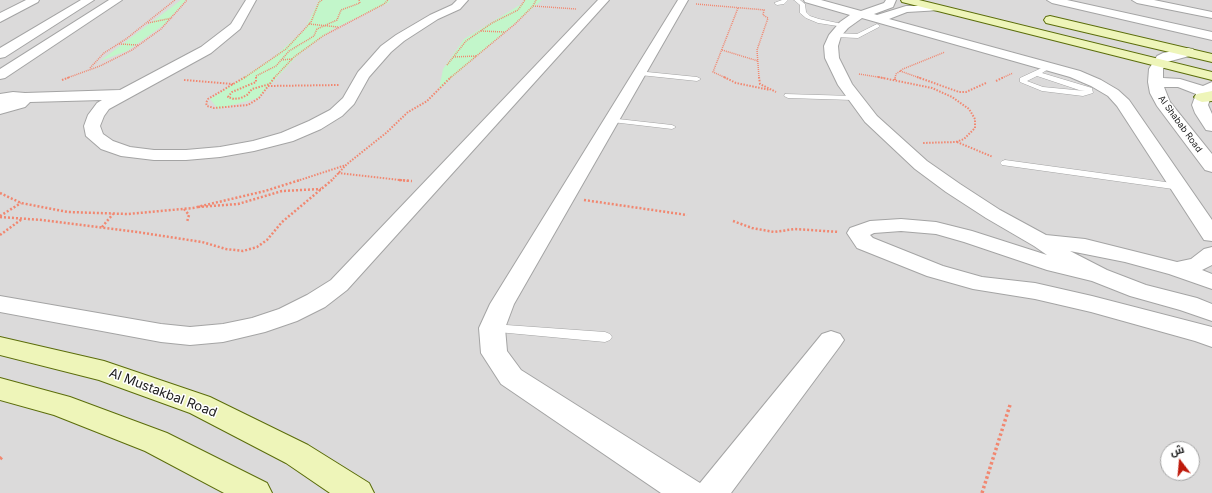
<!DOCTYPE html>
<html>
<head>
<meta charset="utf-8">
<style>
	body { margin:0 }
	#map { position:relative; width:1212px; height:493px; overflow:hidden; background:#edebe3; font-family:Inter,Cairo,sans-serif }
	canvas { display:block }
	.north { position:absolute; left:1160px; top:441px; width:40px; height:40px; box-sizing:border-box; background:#fff; border:1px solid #a5a5a5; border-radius:50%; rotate:344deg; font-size:11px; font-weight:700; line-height:16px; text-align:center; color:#1d1d1d }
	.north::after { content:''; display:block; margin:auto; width:14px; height:18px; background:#be190b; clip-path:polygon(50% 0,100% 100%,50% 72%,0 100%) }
</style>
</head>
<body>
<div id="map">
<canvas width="1212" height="493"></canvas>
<div class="north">ش</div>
</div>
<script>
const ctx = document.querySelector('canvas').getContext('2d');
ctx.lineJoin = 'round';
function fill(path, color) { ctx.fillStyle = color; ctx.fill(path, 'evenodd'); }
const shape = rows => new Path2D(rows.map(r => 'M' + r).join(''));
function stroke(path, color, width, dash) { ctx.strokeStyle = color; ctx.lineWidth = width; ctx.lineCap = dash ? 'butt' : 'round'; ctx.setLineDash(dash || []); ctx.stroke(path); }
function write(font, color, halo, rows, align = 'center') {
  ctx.font = font + ' Inter,sans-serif'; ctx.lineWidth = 3; ctx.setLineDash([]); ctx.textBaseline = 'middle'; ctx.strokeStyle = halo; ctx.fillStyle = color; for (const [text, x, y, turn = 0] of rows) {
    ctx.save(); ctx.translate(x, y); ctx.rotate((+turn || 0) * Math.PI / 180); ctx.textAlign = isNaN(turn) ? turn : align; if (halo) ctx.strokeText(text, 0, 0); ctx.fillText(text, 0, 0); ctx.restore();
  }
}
fill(shape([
	[0,0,1212,0,1212,493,0,493],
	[1168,449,1192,449,1192,473,1168,473]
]), '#dbdada');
fill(shape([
	[181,0,186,0,165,24,127,51,100,61],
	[319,0,389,0,390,2,333,29,297,56,258,98,218,109,210,99,274,57,305,29],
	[524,0,542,0,439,89,443,69,464,39,523,3]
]), '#c2f6ca');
const lane = shape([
	[782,0,788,0,784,4,777,5,774,3,782,0],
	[794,0,800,0,805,4,806,12,810,16,819,19,847,25,844,27,818,23,806,18,800,13,800,5,794,0],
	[877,24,880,26,879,27,858,38,835,37,832,35,835,33,857,34,877,24],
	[1048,65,1050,66,1050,68,1042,73,1092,88,1093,93,1083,96,1042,91,1020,82,1020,78,1048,65],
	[1037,76,1079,90,1085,91,1043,87,1027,81,1037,76],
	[637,71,697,77,701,79,697,81,640,75,637,75,637,71],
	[785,94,853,96,857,98,853,100,788,98,784,96,785,94],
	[609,118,672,125,676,127,672,129,612,122,608,120,609,118],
	[1005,160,1180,184,1185,187,1180,190,1002,165,1000,163,1002,161,1005,160],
	[492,324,605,332,610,334,612,337,610,340,605,342,487,331,486,328,487,325,492,324]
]);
const street = shape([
	[26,0,39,0,38,2,0,22,0,13,26,0],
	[81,0,94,0,5,57,0,58,0,48,81,0],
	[109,0,122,0,5,78,0,79,0,69,109,0],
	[246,0,256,0,240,29,211,53,109,109,104,116,100,126,103,134,113,141,130,147,154,150,186,150,220,147,253,141,281,133,309,121,330,110,343,98,358,72,381,46,396,35,430,15,452,5,457,0,468,0,460,9,438,19,404,41,391,52,369,77,354,104,342,116,321,129,293,141,254,151,220,157,186,160,154,160,121,156,101,149,86,136,84,126,88,115,97,103,102,100,30,102,25,107,0,114,0,104,5,103,0,104,0,94,13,92,25,93,120,90,201,47,231,24,246,0],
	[598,0,609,0,347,290,325,307,297,321,265,332,223,342,190,345,161,342,0,312,0,296,161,324,190,327,223,324,252,318,279,309,307,295,331,280,598,0],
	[678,0,688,0,514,304,505,328,507,351,521,370,700,483,822,334,831,331,840,334,844,340,840,346,731,493,661,493,501,384,481,353,479,328,490,304,678,0],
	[804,0,821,0,861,11,884,3,886,0,896,0,893,7,874,14,877,15,906,6,941,6,943,8,941,10,907,12,889,19,1080,71,1101,80,1118,90,1129,100,1212,220,1212,241,1204,240,1117,106,1108,96,1091,86,1070,77,862,18,848,28,841,36,838,46,839,58,852,84,877,116,927,161,960,184,1000,210,1046,235,1085,239,1177,262,1191,259,1204,249,1212,247,1212,265,1202,270,1212,274,1212,289,1169,274,1125,262,1070,251,1107,270,1146,285,1197,298,1212,304,1212,321,1180,310,1130,296,1092,281,1047,270,964,242,936,234,901,231,874,233,870,235,873,238,943,266,982,277,1035,283,1092,296,1212,327,1212,347,1195,341,1091,312,1035,299,973,289,927,276,857,248,847,233,850,228,870,221,901,219,936,222,972,231,1047,255,1034,246,986,218,946,192,915,169,865,122,838,85,825,58,824,46,829,35,840,22,850,15,805,2,804,0],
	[1047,0,1067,0,1212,32,1212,40,1052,3,1047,0],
	[1132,0,1154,0,1212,12,1212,18,1137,3,1132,0],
	[1188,48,1193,49,1195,52,1193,55,1167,62,1163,69,1163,78,1180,79,1203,86,1212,82,1212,94,1208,105,1212,114,1212,131,1206,130,1195,113,1192,105,1196,94,1178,87,1164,87,1170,102,1212,154,1212,172,1205,170,1157,106,1150,93,1148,82,1149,69,1157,56,1163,53,1188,48]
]);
const secondary = shape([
	[901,0,919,0,1212,72,1212,80,902,2,901,0],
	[1050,16,1212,54,1212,62,1046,23,1044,20,1046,17,1050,16],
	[1212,91,1212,101,1202,102,1197,100,1194,97,1197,94,1212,91],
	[0,337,104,361,210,397,308,445,369,483,374,493,330,493,286,463,190,413,99,380,0,355,0,337],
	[0,378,70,397,167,433,267,483,272,493,224,493,145,451,54,415,0,400,0,378]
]);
stroke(lane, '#a4a4a4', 1);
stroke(street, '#a4a4a4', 2);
stroke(secondary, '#5b6d0b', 2);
stroke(shape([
	[696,4,765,10],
	[533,6,576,9],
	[148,23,172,18],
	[309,24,338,27],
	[481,31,504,32],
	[119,44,138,45],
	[722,50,758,61],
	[453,57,476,56],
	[281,60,292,59],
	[447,65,466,41,492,23,518,10,525,0],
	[90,68,104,53,126,39,175,0],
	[900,71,920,78],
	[859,74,884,78],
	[67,78,100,66,132,50,161,29,187,0],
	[244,78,286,49,311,22,319,2,322,0],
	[256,78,256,76,276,66,289,51,314,36,317,29,337,20,341,10,360,3,359,0],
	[274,78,294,57,323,36,384,4,388,0],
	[450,78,515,24,533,6,536,0],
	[726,78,713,72,738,8],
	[759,78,757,50,768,18,763,15,764,10],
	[895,78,896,74,903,69,945,52],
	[1002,78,1013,73]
]), '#f18770', 1.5, [1, 1]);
stroke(shape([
	[245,77,208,99,206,103,207,106,214,108,248,105,259,98,275,77],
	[256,77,256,82,232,92,228,97,234,99,241,98,247,95,252,89,270,84],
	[724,77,736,83,770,90],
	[759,77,760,84,776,92],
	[878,77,932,88,952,97,969,109,975,119,975,128,964,139,956,142,922,143],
	[917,77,959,92,966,92,986,83],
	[62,80,70,77],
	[184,80,233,84],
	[895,80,895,77],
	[996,81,1004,77],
	[268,86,339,85],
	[957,142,993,157],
	[338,173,409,181],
	[297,181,346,165],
	[331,181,347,164,386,133,408,112,427,101,451,77]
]), '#f18770', 2, [1.5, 1.5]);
stroke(shape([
	[399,180,412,181],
	[0,193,21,203,68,212,128,214,193,208,265,191,300,180],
	[584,200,687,215],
	[198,207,238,204,282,191,321,189],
	[184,209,189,215,187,222],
	[0,216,21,203],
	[0,217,42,220,137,232,202,242,226,249,243,251,257,247,267,240,282,222,332,180],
	[733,221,752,228,774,232,795,229,839,232],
	[102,227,113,214],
	[0,235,22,219]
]), '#f18770', 2.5, [2, 2]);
stroke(shape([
	[0,459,3,456],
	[982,493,1010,405]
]), '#f18770', 3.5, [2.5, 2.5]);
fill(lane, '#fff');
fill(street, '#fff');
fill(secondary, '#eef5b9');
write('9px', '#1d1d1d', '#fff', [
	["Al Shabab Road",1180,124,54]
]);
write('13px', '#1d1d1d', '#fff', [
	["Al Mustakbal Road",163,393,21]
]);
</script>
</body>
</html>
